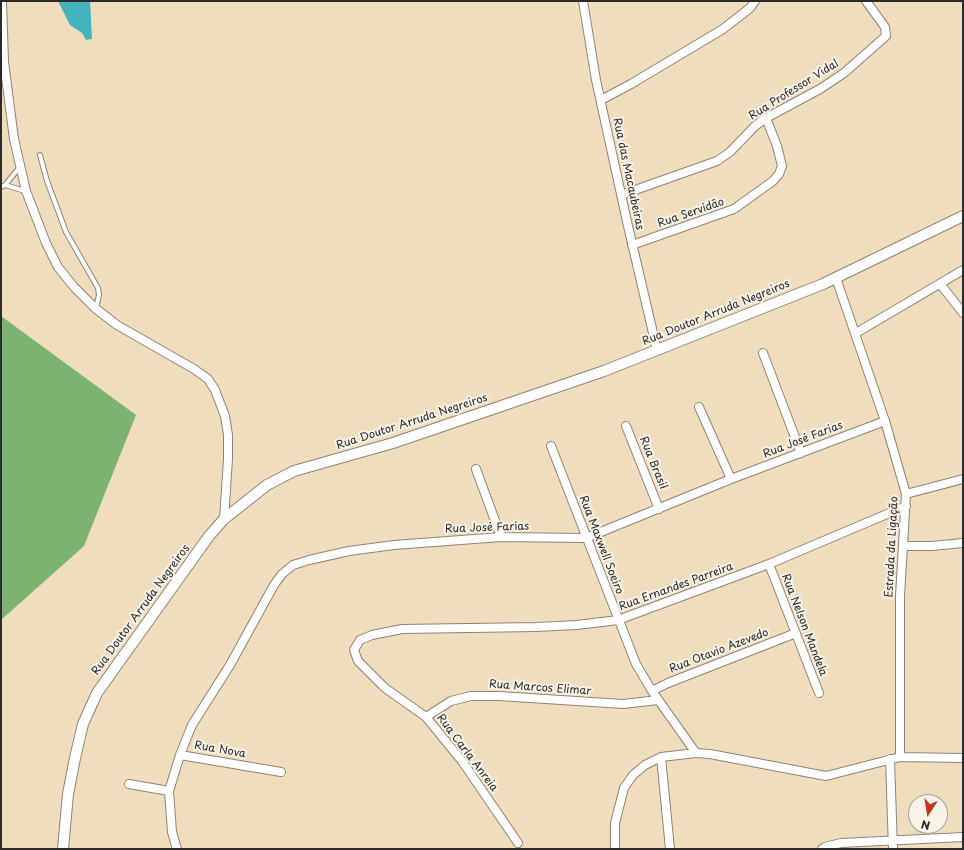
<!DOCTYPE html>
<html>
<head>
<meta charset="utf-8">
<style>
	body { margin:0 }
	#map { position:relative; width:964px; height:850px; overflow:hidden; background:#f0ddbd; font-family:"Playpen Sans",sans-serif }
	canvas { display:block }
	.frame { position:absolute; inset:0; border:2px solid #2b2b2b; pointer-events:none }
	.north { position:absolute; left:908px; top:794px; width:40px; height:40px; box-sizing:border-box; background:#f7f3e8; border:1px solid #a5a39c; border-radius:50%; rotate:192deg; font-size:11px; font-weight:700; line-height:16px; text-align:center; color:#2b2b2b }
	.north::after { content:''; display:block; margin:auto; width:14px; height:18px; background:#c8321e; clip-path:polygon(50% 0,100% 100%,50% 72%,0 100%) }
</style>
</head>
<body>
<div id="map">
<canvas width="964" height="850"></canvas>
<div class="frame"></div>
<div class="north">N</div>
</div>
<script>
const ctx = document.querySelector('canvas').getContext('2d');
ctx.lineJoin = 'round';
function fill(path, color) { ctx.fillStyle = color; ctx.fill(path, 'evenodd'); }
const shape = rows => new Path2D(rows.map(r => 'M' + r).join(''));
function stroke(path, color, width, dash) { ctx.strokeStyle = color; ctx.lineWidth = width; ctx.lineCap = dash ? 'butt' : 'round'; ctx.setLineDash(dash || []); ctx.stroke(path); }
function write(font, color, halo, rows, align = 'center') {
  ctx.font = font + ' "Playpen Sans",sans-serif'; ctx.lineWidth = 4; ctx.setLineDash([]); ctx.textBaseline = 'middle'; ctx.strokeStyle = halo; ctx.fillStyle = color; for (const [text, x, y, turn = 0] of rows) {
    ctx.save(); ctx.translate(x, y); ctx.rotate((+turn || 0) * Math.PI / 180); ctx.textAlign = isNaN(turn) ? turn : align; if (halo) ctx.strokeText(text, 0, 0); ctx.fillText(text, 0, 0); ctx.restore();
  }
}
fill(shape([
	[1,316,136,415,84,546,1,620]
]), '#7cb371');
fill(shape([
	[58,1,90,1,92,39,86,40,82,33,70,25]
]), '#43b3bd');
const service = shape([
	[40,155,47,181,66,232,98,288,99,295,96,308],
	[5,185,19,168],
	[1,187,5,185,25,191]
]);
const minor = shape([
	[2,1,4,62,14,139,26,191,46,243,58,267,74,287,95,308,117,325,194,369,208,379,215,390,225,416,228,435,228,459,224,519],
	[583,1,596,80,628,226,657,350],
	[601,100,631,84,723,29,750,8,755,1],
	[621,195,717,161,730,152,755,126,766,118,820,89,844,73,886,36,885,27,866,1],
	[632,245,734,209,773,181,779,174,782,166,777,146,766,118],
	[836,278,885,421,906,494,900,596,900,757],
	[941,285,963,313],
	[856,333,963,270],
	[763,353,801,453],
	[699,407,731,479],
	[626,426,659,509],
	[551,446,636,664,652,691,696,753],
	[476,469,501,537],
	[906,494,963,479],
	[904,546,932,546,963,543],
	[769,564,819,693],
	[652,691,668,683,796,633],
	[426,717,451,701,471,696,499,696,623,704,658,700],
	[180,755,192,725,230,665,274,585,282,574,293,565,309,560,349,551,394,545,501,537,586,538,731,479,885,421],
	[661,757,670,849],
	[890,759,893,849],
	[129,784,169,791],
	[518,843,462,761,426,717,385,688,358,661,354,650,360,640,372,635,402,629,536,627,577,625,618,620,769,564,906,506],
	[177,849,172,832,169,791,180,755,281,772],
	[615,849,615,823,624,788,633,775,645,765,661,757,696,753,710,754,826,776,900,757,963,758],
	[822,849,825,847,841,843,963,837]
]);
const tertiary = shape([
	[63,849,68,794,75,758,83,724,97,693,209,536,224,519,267,485,294,471,393,443,604,371,823,284,963,216]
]);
stroke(service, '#8e8474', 6);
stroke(minor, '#8e8474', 10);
stroke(tertiary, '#8e8474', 12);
stroke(service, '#fff', 4);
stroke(minor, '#fff', 8);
stroke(tertiary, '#fff', 10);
write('11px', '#2b2b2b', '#f7f3e8', [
	["Rua Professor Vidal",794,90,-32],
	["Rua das Macaubeiras",628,174,78],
	["Rua Servidão",691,213,-19],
	["Rua Doutor Arruda Negreiros",716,313,-22],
	["Rua Doutor Arruda Negreiros",412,422,-18],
	["Rua José Farias",803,440,-21],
	["Rua Brasil",653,463,68],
	["Rua José Farias",487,528,-2],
	["Rua Maxwell Soeiro",601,545,69],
	["Estrada da Ligação",892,547,-87],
	["Rua Ernandes Parreira",676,587,-20],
	["Rua Doutor Arruda Negreiros",141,610,-54],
	["Rua Nelson Mandela",804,625,69],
	["Rua Otavio Azevedo",719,651,-21],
	["Rua Marcos Elimar",540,688,4],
	["Rua Nova",220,750,10],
	["Rua Carla Anreia",467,753,53]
]);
</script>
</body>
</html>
